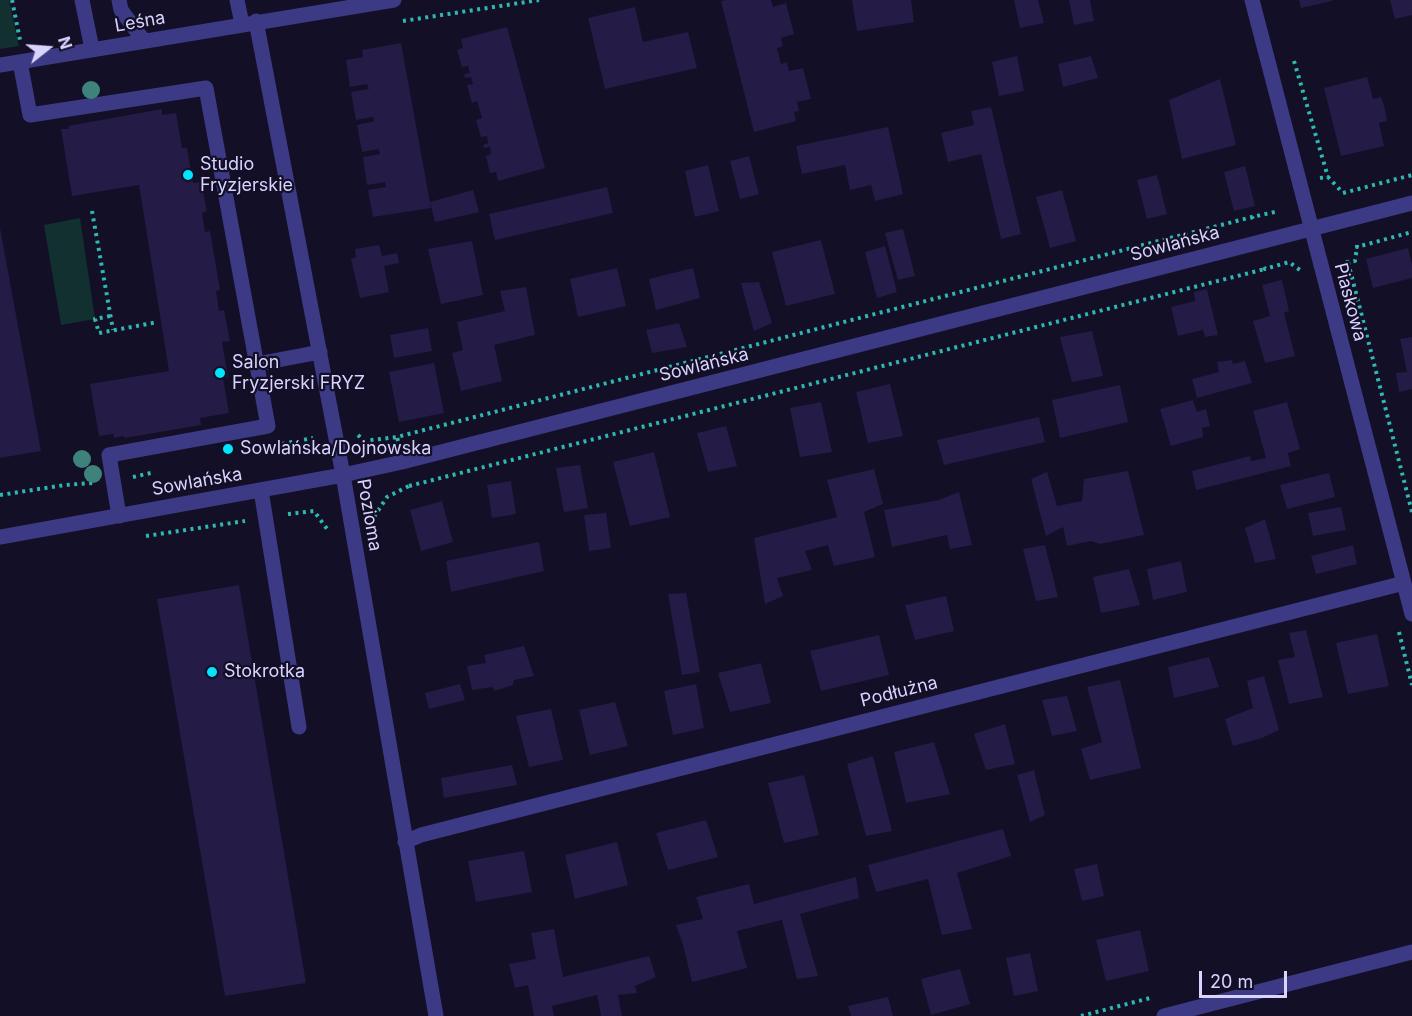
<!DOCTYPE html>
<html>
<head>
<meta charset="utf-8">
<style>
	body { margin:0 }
	#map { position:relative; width:1412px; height:1016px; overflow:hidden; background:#130f26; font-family:Inter,sans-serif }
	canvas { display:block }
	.north { position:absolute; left:18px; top:18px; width:60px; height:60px; -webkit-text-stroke:4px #130f26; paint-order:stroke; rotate:73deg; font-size:16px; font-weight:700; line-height:24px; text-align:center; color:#d9d4ff }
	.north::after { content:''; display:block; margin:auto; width:21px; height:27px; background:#d9d4ff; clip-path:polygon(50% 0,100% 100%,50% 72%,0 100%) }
	.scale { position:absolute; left:1199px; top:971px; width:88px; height:27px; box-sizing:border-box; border:3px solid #d9d4ff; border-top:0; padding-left:8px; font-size:18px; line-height:21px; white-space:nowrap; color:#d9d4ff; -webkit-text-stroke:4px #130f26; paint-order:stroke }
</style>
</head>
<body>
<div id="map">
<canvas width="1412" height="1016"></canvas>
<div class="north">N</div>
<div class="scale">20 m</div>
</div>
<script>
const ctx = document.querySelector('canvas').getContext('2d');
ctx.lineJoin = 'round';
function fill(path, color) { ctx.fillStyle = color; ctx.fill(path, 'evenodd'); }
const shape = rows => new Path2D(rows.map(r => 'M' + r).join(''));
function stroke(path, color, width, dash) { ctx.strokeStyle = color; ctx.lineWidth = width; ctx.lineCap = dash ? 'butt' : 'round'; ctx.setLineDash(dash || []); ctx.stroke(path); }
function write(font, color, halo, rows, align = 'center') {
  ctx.font = font + ' Inter,sans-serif'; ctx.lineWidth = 4.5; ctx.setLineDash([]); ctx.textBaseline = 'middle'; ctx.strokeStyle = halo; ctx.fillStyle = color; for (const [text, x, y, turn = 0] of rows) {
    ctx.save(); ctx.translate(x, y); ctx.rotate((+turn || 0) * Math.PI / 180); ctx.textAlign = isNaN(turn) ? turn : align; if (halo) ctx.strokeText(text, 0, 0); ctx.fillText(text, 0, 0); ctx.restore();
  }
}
fill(shape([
	[0,0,9,0,19,46,0,49],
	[80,218,95,319,61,325,44,225]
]), '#12302f');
fill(shape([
	[726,0,771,0,773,7,786,3,794,34,781,38,783,46,777,48,781,64,787,62,789,71,803,68,811,99,797,102,799,111,794,112,796,121,754,132,721,1],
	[852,0,911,0,914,22,857,31],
	[1014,0,1038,0,1044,23,1020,28],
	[1069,0,1090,0,1094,21,1074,25],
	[1299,0,1332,0,1332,1,1301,8],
	[1390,0,1412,0,1412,15,1395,19],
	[635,7,643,42,688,32,697,68,605,89,588,18],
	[507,27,545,168,498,181,496,172,490,173,486,156,491,154,490,147,484,148,483,145,488,143,487,136,481,137,476,120,482,118,477,101,472,103,467,85,473,84,471,77,465,78,464,74,470,73,468,66,462,67,457,50,463,48,461,39],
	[401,43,431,208,373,217,368,190,386,187,385,182,367,185,363,157,380,154,379,151,379,149,362,152,357,125,374,121,373,117,356,120,351,92,369,89,367,84,350,87,346,60,363,57,362,50],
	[1017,56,1024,91,999,96,992,62],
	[1091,56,1098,78,1063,87,1058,64],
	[1367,77,1373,99,1381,97,1385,109,1387,121,1379,123,1384,146,1341,156,1324,88],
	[1220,79,1236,145,1182,159,1169,100],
	[991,107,1021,234,1001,239,981,154,948,162,941,133,974,125,971,111],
	[162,109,162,115,176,113,182,148,187,148,193,183,201,182,207,211,202,213,205,232,210,231,220,290,216,291,219,311,224,310,230,341,222,342,228,377,223,378,229,413,200,418,201,425,125,438,123,436,114,438,113,434,99,436,90,384,169,371,139,185,72,196,61,129,69,129,68,126],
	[888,127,903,194,875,201,871,185,850,190,845,165,802,174,796,146],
	[749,156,759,194,740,199,730,161],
	[708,165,719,211,695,217,685,171],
	[1245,166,1255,206,1234,211,1224,172],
	[1157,175,1167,214,1147,219,1137,180],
	[607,187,613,213,495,240,489,214],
	[473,190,479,212,435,222,430,202],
	[1062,190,1076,241,1050,248,1036,197],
	[0,228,41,451,0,458],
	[903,229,915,276,898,280,885,233],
	[821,240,835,294,786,306,772,252],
	[472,241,483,295,441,304,428,249],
	[379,245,382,256,397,253,399,263,384,266,389,292,360,298,351,259,356,257,355,249],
	[885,246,897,292,877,298,865,252],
	[1408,248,1412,265,1412,278,1373,288,1366,259],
	[617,268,626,306,578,317,570,279],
	[693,268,700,298,656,310,649,279],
	[1282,280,1289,311,1284,313,1295,356,1265,363,1253,321,1270,316,1262,285],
	[759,282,772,323,754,331,741,283],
	[526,287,535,335,494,345,502,381,461,391,452,353,463,350,457,322,505,311,500,291],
	[1207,289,1218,335,1205,337,1203,330,1178,336,1171,307,1195,301,1194,292],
	[679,323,687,347,652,353,646,330],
	[428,328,432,351,394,358,390,335],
	[1092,331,1103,376,1072,382,1060,337],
	[1412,337,1412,389,1399,392,1396,373,1407,372,1400,339],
	[1232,360,1233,364,1245,361,1252,383,1197,398,1192,379,1219,372,1217,362],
	[434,363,444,413,399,422,389,372],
	[890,384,903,436,868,443,856,392],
	[1120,385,1128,422,1060,438,1052,400],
	[1193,400,1197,412,1206,409,1210,426,1202,428,1203,437,1171,446,1160,409],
	[821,402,832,452,800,457,790,408],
	[1287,402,1300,449,1288,453,1291,466,1196,490,1192,471,1250,456,1251,461,1266,458,1253,411],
	[1039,417,1045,442,944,465,937,440],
	[726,426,737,466,708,472,697,433],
	[654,452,670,517,630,526,613,462],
	[580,465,588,508,564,512,556,468],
	[874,469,883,504,864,512,875,557,834,566,828,545,805,551,812,570,777,578,783,596,765,604,754,538,837,517,827,480],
	[1128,471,1144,535,1100,544,1091,541,1067,546,1063,527,1046,536,1031,479,1047,472,1057,506,1082,501,1084,479],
	[1329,473,1335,497,1287,509,1280,485],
	[511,481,516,514,492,518,487,485],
	[959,492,972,545,950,549,947,535,892,547,884,510,939,500],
	[442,501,453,542,421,551,410,510],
	[1341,507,1346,530,1313,536,1308,513],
	[606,513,611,548,589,551,584,515],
	[1265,519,1276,559,1255,563,1245,528],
	[539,542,544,571,451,592,446,561],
	[1045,545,1058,597,1036,601,1023,549],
	[1353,545,1357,564,1316,574,1311,556],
	[1181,561,1187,592,1153,600,1147,569],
	[1129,569,1140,605,1101,613,1093,577],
	[239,585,306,983,225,996,157,599],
	[686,593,700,672,682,675,668,594],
	[946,596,954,631,915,640,905,605],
	[1306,630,1323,697,1289,704,1278,660,1295,657,1289,633],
	[1377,634,1389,686,1348,694,1336,643],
	[879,635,889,675,821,691,810,651],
	[524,646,534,676,514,680,513,685,495,691,492,687,472,690,467,666,486,663,484,655],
	[1209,657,1219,687,1174,698,1168,667],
	[761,663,771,703,730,712,718,673],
	[1264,676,1279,730,1262,738,1233,746,1225,719,1253,708,1247,681],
	[1120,680,1141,768,1090,780,1081,749,1102,742,1087,687],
	[460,684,465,700,429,709,425,693],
	[696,684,704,728,673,735,664,691],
	[1067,696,1077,731,1052,736,1042,700],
	[615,702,628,746,590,755,579,710],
	[551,709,563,760,529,767,516,716],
	[1005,724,1015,764,986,770,974,734],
	[934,742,950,794,906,803,894,752],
	[873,756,892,831,866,836,847,764],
	[512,765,517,785,444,798,441,778],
	[1034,770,1045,815,1030,822,1017,775],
	[804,775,819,835,784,843,768,783],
	[706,820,718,857,668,870,656,833],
	[1003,829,1011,856,957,873,972,929,942,935,928,879,876,892,868,865],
	[617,842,628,885,575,899,565,855],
	[524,851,532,892,476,902,468,861],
	[1097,864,1104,896,1082,901,1074,869],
	[856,877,859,898,800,914,818,976,797,979,782,920,737,931,747,968,692,982,683,945,676,925,703,919,696,897,749,884,754,904],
	[554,929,563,977,649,956,656,977,635,986,637,993,618,995,622,1016,601,1016,597,995,552,1006,554,1016,534,1016,528,985,515,988,509,964,536,959,531,933],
	[1140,930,1149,971,1106,981,1096,940],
	[1030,953,1038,991,1014,996,1006,958],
	[960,969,970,1004,931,1015,921,979],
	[888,997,893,1016,851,1016,848,1006]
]), '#241b47');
stroke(shape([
	[12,0,20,40],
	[403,21,539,0],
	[1294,61,1328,177],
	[1320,178,1328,177,1343,193,1412,175],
	[92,211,113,330],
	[1253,219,1252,217,1279,211],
	[1357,245,1357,247,1412,232],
	[1346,262,1355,261,1357,247],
	[1348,262,1412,512],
	[1264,267,1265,269,1289,262,1300,270],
	[110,316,95,319,99,333,158,322],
	[358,435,364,441,397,437],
	[398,441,397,437,1252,217],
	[282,444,313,438],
	[133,477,155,472],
	[409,486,1265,269],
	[0,495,65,485,93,483],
	[288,514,314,511,327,529],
	[374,517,387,497,409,486,408,483],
	[146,536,245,521],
	[1399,632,1412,685],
	[1081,1016,1150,998]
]), '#2fb8b0', 4, [3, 4.5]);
stroke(shape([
	[82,0,92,49],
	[119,0,121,10,144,41],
	[237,0,242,24],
	[1252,0,1412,614],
	[256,21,343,475,436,1016],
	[20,62,30,115,206,88,268,426,109,455,119,516],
	[0,65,394,0],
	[257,364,320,352],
	[261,490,299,727],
	[0,537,343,475,402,462,1412,203],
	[405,842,421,835,1404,583],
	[1164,1016,1412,952]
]), '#3d3a85', 15);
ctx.fillStyle = '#3d827b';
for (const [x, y] of [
	[91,90],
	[82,459],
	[93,474]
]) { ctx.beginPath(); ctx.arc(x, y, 9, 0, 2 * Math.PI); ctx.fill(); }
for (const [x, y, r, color] of [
	[188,175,6,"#00e5ff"],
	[220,373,6,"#00e5ff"],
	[228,449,6,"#00e5ff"],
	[212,672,6,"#00e5ff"]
]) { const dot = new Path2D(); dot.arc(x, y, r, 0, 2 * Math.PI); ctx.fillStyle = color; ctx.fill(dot); stroke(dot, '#130f26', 2); }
write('18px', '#d9d4ff', '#130f26', [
	["Leśna",140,22,-10],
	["Sowlańska",1175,244,-15],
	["Piaskowa",1350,302,75],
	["Sowlańska",704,365,-14],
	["Sowlańska",197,482,-10],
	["Pozioma",369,515,80],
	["Podłużna",899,692,-14]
]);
write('18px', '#d9d4ff', '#130f26', [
	["Studio",200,165],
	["Fryzjerskie",200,186],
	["Salon",232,363],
	["Fryzjerski FRYZ",232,384],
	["Sowlańska/Dojnowska",240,449],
	["Stokrotka",224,672]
], 'left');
</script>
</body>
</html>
